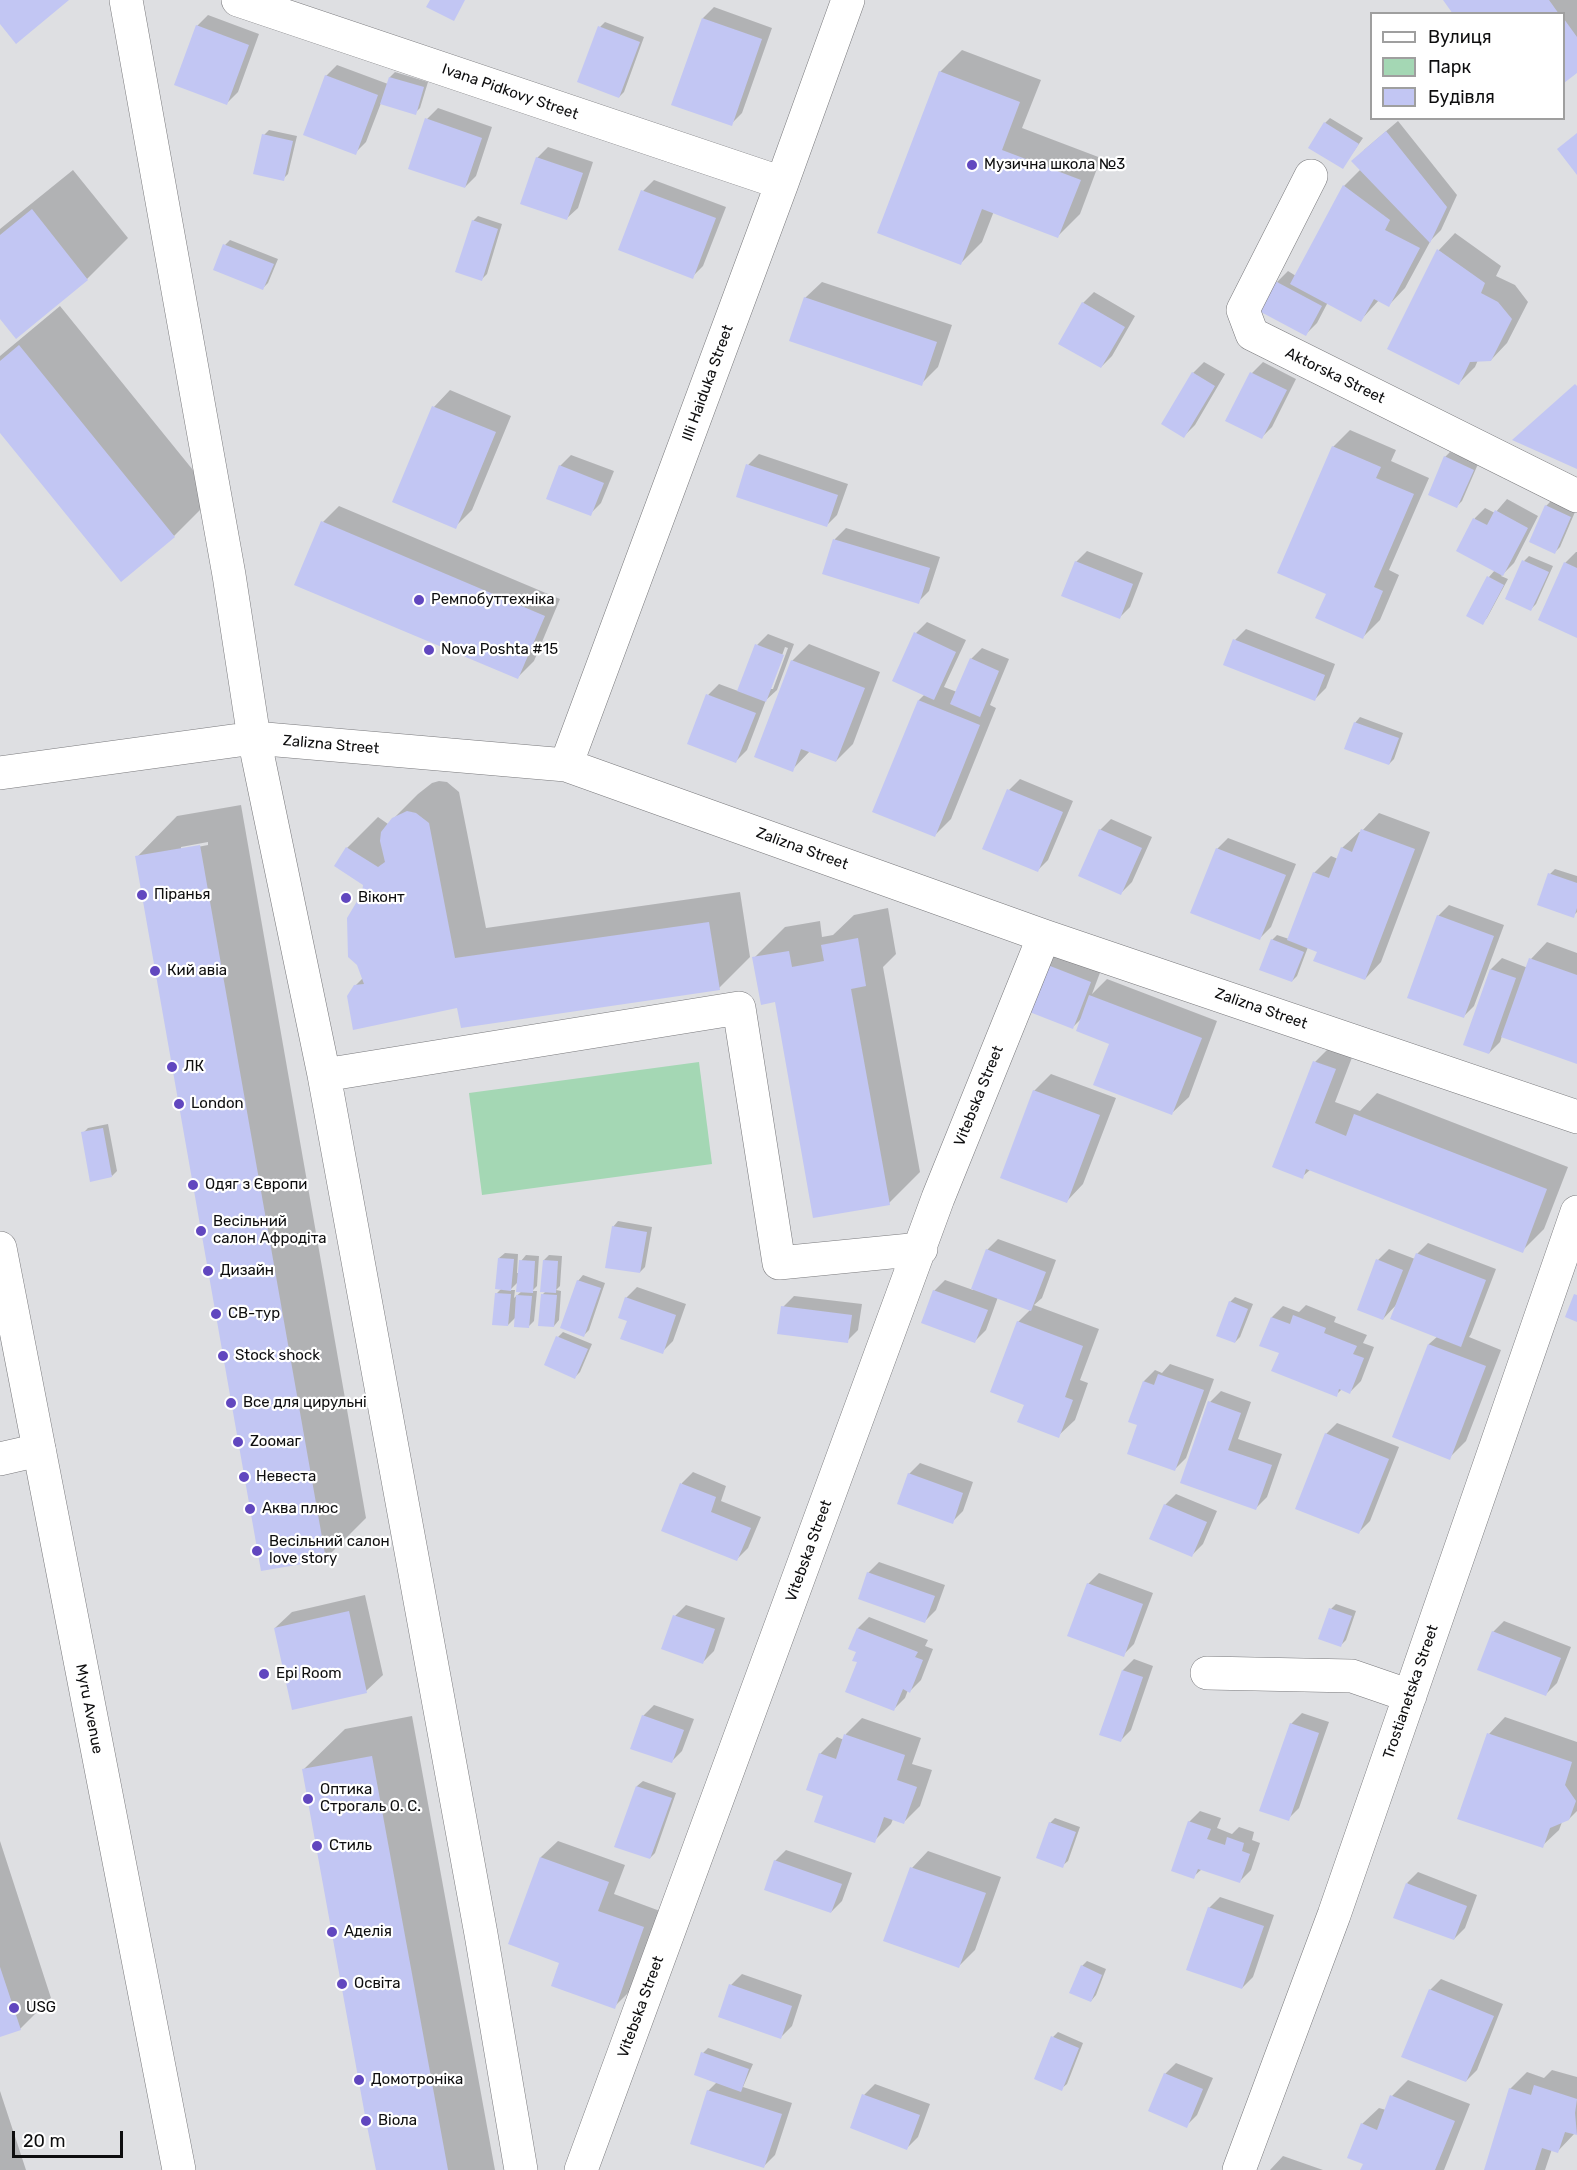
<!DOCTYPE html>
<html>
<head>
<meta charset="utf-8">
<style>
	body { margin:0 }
	#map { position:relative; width:1577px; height:2170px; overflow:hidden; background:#dedfe2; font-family:Rubik,sans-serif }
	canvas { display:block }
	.legend { position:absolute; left:1370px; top:12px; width:195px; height:108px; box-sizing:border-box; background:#fff; border:2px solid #9f9f9f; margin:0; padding:8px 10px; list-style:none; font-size:18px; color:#0e0e0f }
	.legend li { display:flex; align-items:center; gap:12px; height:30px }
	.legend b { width:30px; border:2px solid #9f9f9f }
	.scale { position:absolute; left:12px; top:2131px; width:111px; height:27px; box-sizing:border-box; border:3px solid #0e0e0f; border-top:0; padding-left:8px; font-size:18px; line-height:21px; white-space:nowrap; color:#0e0e0f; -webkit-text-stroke:4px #fff; paint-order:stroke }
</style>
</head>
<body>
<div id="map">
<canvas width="1577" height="2170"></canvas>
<ul class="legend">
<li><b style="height:8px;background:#fff"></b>Вулиця</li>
<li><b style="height:16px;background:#a4d7b4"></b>Парк</li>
<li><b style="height:16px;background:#c2c6f3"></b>Будівля</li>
</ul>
<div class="scale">20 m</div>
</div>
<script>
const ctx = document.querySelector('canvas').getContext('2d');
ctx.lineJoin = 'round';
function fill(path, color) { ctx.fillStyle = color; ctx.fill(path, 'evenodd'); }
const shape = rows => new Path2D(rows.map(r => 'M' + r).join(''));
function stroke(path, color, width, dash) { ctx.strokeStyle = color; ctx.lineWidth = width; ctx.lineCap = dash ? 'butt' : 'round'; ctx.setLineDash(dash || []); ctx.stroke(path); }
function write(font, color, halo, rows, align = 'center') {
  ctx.font = font + ' Rubik,sans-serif'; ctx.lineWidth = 4.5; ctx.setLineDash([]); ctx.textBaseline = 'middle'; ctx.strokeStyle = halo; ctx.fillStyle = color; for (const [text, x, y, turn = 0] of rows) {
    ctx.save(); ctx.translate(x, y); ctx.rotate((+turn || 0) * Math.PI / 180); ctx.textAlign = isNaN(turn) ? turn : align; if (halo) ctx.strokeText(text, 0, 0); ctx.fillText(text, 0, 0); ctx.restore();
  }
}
fill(shape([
	[699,1062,712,1164,482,1195,469,1093]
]), '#a4d7b4');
fill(shape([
	[1445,0,1577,0,1577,71,1564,81,1564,14,1455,14],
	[714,7,772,28,742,113,731,124,703,18],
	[208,15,259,34,238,92,227,103,197,26],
	[605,22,644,37,624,92,619,97,600,27],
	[962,50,1041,80,1022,128,1101,158,1080,214,1058,236,994,211,982,242,961,263,940,72],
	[337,65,388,84,390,77,395,72,428,82,420,108,415,113,381,103,366,142,355,153,326,76],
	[438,108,492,127,476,176,465,187,427,119],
	[1330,118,1363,138,1343,167,1325,123],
	[1398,121,1457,195,1441,230,1431,240,1405,288,1389,305,1379,300,1361,320,1328,302,1317,323,1306,334,1277,282,1288,271,1296,276,1344,186,1361,169,1364,150],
	[269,130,297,136,288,174,283,179,264,135],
	[548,147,593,162,578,208,566,219,537,158],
	[73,170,128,238,87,279,16,336,0,317,0,229],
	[654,180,726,207,703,266,692,277,643,191],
	[478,216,502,224,487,274,482,279,473,221],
	[1455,233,1501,266,1496,276,1515,285,1528,302,1507,343,1491,360,1478,360,1475,367,1459,383,1389,348,1439,250],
	[230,240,278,259,268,283,263,288,225,245],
	[822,282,952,325,938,367,921,384,805,298],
	[1094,292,1135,316,1112,356,1101,367,1083,303],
	[60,306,214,496,174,536,0,430,0,356],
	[1204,362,1225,374,1195,425,1184,436,1163,424,1193,373],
	[1263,362,1296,379,1272,427,1261,438,1227,420,1252,373],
	[450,390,511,416,472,510,455,527,394,501,434,407],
	[1350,430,1396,450,1391,461,1429,478,1389,570,1399,575,1380,620,1363,637,1328,593,1333,447],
	[1450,452,1478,464,1462,501,1457,506,1445,457],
	[759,454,848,484,837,515,826,526,748,465],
	[571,455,614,471,601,503,590,514,560,466],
	[1507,499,1538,516,1514,563,1501,576,1508,579,1487,618,1482,623,1468,616,1489,577,1495,570,1458,550,1475,518,1485,508,1495,513],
	[1551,501,1575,512,1560,547,1555,552,1546,506],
	[339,506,560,599,534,661,517,678,323,522],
	[846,528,940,557,929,591,918,602,824,573,835,539],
	[1087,551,1143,573,1130,607,1119,618,1076,562],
	[1576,552,1577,552,1577,636,1565,563],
	[1529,556,1553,566,1536,604,1531,609,1524,561],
	[927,622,966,640,944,687,957,692,971,659,982,648,1009,659,990,705,996,708,951,819,935,835,919,700,925,694,916,633],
	[1246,629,1335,664,1326,688,1315,699,1235,640],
	[768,634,794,644,777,690,766,700,747,750,736,761,708,695,719,684,738,691,757,645],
	[785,647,788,648,773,689,770,689],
	[809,644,880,672,853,744,836,761,810,751,792,770,792,661],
	[1360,717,1403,733,1394,759,1389,764,1355,723],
	[1020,779,1073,801,1048,860,1037,871,984,848,1009,790],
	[439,781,447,782,459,792,486,928,740,892,750,957,719,988,458,1006,355,986,363,978,364,885,347,848,378,817,388,824,418,794,432,783],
	[241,805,366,1518,325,1559,137,857,177,816],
	[208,842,208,845,181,850,181,847],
	[1379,813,1430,832,1381,962,1365,979,1319,951,1308,947,1297,976,1292,981,1272,940,1277,935,1289,939,1314,873,1331,856,1338,859,1342,848,1359,832,1361,832],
	[1111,819,1152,837,1132,882,1121,893,1100,830],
	[1228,838,1296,864,1271,927,1260,938,1217,849],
	[1555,869,1577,876,1577,912,1573,916,1550,874],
	[1449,905,1504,925,1474,1006,1463,1017,1438,916],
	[888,908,896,954,883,967,920,1172,889,1203,754,958,785,927,820,921,822,937,833,935,854,915],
	[1547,942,1577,953,1577,1063,1502,1036,1500,1042,1489,1053,1491,969,1502,958,1528,968,1531,959],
	[1057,954,1101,970,1092,994,1107,979,1217,1021,1189,1097,1172,1113,1111,1043,1082,1018,1073,1027,1046,965],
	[1337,1040,1356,1047,1335,1102,1360,1111,1377,1093,1568,1167,1544,1229,1522,1251,1311,1169,1302,1177,1315,1062],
	[1051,1074,1116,1098,1083,1184,1067,1201,1034,1091],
	[108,1124,117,1171,112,1176,83,1133,88,1128],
	[618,1221,652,1227,645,1267,640,1272,613,1227],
	[998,1239,1056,1260,1042,1298,1034,1305,1099,1329,1080,1380,1088,1383,1075,1420,1058,1436,1026,1404,1018,1322,1031,1309,998,1297,986,1330,975,1341,934,1291,945,1280,973,1290,987,1250],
	[1428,1243,1496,1269,1471,1334,1469,1337,1501,1350,1466,1441,1449,1458,1394,1436,1429,1344,1438,1336,1397,1304,1383,1319,1378,1260,1389,1249,1415,1259,1417,1254],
	[505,1253,518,1254,517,1273,520,1273,521,1261,526,1255,539,1256,537,1286,532,1291,537,1291,534,1321,529,1326,516,1317,508,1325,496,1294,502,1288,499,1258],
	[519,1281,522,1291,514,1298,515,1290,510,1290],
	[549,1255,562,1256,560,1286,556,1290,561,1291,559,1320,554,1326,542,1295,547,1290,544,1260],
	[583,1275,605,1283,589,1330,584,1335,578,1281],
	[637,1287,686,1304,673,1341,662,1352,629,1320,626,1298],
	[794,1296,862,1304,858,1330,847,1341,783,1307],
	[1235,1297,1253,1304,1240,1337,1235,1342,1230,1302],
	[1306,1305,1336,1317,1334,1322,1367,1335,1363,1343,1374,1347,1361,1381,1350,1392,1342,1389,1336,1395,1281,1353,1261,1345,1272,1317,1283,1306,1299,1312],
	[563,1332,592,1344,580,1372,575,1377,558,1337],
	[1170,1364,1214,1379,1186,1458,1175,1469,1139,1425,1144,1381,1155,1370,1162,1373],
	[1221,1391,1251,1402,1238,1439,1282,1454,1267,1497,1256,1508,1182,1482,1210,1402],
	[1337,1423,1399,1447,1370,1521,1359,1532,1326,1434],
	[920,1463,973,1482,963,1511,952,1522,909,1474],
	[693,1472,726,1486,721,1501,761,1517,748,1548,737,1559,663,1530,682,1483],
	[1176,1494,1217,1511,1203,1544,1192,1555,1165,1505],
	[879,1562,945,1585,936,1610,925,1621,868,1573],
	[1099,1573,1153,1593,1134,1644,1123,1655,1088,1584],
	[365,1595,383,1675,366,1691,275,1628,292,1612],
	[1336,1604,1356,1611,1346,1640,1341,1645,1331,1609],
	[686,1605,725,1618,714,1651,703,1662,675,1616],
	[869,1617,928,1640,925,1646,933,1649,921,1680,910,1691,908,1690,905,1698,894,1709,859,1661,858,1628],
	[1504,1621,1571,1647,1557,1683,1546,1694,1493,1632],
	[1134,1659,1153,1666,1131,1730,1120,1741,1123,1670],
	[654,1705,694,1719,682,1751,671,1762,643,1716],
	[1302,1713,1329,1722,1299,1808,1288,1819,1291,1724],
	[412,1716,495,2170,377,2170,304,1769,345,1729],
	[1505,1717,1577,1742,1577,1811,1569,1819,1562,1822,1559,1830,1542,1846,1489,1734],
	[862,1718,921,1738,912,1764,932,1770,920,1806,903,1823,893,1819,891,1824,874,1841,825,1796,820,1754,837,1737,844,1740,846,1734],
	[643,1781,676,1793,655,1853,650,1858,616,1846,637,1786],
	[1200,1811,1221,1818,1217,1828,1232,1834,1239,1827,1254,1832,1252,1840,1260,1843,1251,1870,1240,1881,1202,1869,1193,1877,1189,1822],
	[1055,1818,1080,1827,1068,1861,1062,1866,1050,1823],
	[0,1841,51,1998,20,2029,0,2035],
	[558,1841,625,1865,614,1894,660,1911,631,1990,614,2007,561,1962,510,1943,541,1857],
	[786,1850,852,1873,842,1901,831,1912,775,1861],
	[928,1851,1001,1877,975,1950,959,1966,885,1940,912,1868],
	[1418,1872,1477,1895,1465,1928,1454,1939,1407,1883],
	[1220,1897,1274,1915,1253,1977,1242,1988,1209,1908],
	[1087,1961,1106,1969,1096,1995,1091,2001,1082,1966],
	[742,1974,802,1995,792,2026,781,2037,731,1985],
	[1441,1979,1503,2004,1477,2070,1466,2081,1430,1990],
	[1058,2032,1083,2043,1067,2084,1061,2089,1053,2037],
	[708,2048,753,2064,743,2087,792,2103,775,2155,764,2166,708,2091,717,2082,703,2053],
	[1176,2063,1213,2078,1197,2115,1186,2126,1165,2074],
	[1552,2070,1577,2077,1577,2134,1575,2133,1558,2151,1552,2149,1545,2170,1485,2170,1510,2089,1527,2072,1544,2078],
	[1408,2080,1470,2104,1444,2170,1362,2170,1365,2163,1362,2124,1379,2108,1386,2110,1392,2096],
	[875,2084,930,2104,918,2137,907,2148,864,2095],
	[0,2091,26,2170,0,2170],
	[1283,2156,1323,2170,1270,2170]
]), '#0003');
fill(shape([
	[0,0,69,0,16,44,0,24],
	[430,0,465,0,454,21,426,7],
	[1443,0,1549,0,1559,14,1453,14],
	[702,18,762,39,732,126,671,105],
	[1564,19,1577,37,1577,73,1564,83],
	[196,25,249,45,227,105,174,85],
	[598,26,640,42,619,98,577,82],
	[939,71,1020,102,1002,150,1081,180,1058,238,982,209,961,265,877,233],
	[325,75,378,95,356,155,303,135],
	[389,77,424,87,416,115,380,104],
	[425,118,482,138,465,188,408,169],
	[1324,122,1359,144,1343,169,1308,148],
	[1386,131,1447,207,1430,243,1351,161],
	[1577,133,1577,175,1557,149],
	[262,134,293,141,284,181,253,174],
	[536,157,583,173,567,220,520,204],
	[1343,185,1390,220,1385,230,1420,248,1389,307,1374,299,1361,322,1290,284],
	[641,190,716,218,693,279,618,250],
	[32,209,88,280,16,339,0,319,0,235],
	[472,220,498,229,482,281,455,272],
	[223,244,274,264,263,290,213,270],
	[1437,249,1485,283,1481,293,1498,302,1512,319,1491,361,1470,362,1459,385,1387,349],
	[1275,281,1322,306,1306,336,1259,311],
	[804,297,937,342,922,386,789,341],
	[1082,302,1125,327,1101,368,1058,344],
	[19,345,175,537,121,582,0,433,0,361],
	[1192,372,1215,386,1184,438,1161,424],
	[1250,372,1287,390,1262,439,1225,421],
	[1575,384,1577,386,1577,469,1512,440],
	[432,406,496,432,456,529,392,502],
	[1332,446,1381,467,1376,478,1414,494,1374,587,1383,591,1363,639,1315,618,1326,594,1277,573],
	[1444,456,1474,470,1457,508,1428,495],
	[746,464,838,495,827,527,736,497],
	[559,465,604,483,591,516,546,499],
	[1545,505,1571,517,1555,554,1529,542],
	[1495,510,1528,528,1503,576,1456,551,1473,518,1487,525],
	[321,521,545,616,518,679,294,585],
	[833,539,930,568,919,604,822,574],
	[1522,560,1549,572,1531,611,1505,599],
	[1075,561,1133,584,1120,619,1061,596],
	[1564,562,1577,568,1577,638,1538,620],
	[1487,576,1504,585,1483,625,1466,616],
	[914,632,956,652,934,700,892,681],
	[1233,639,1325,675,1315,701,1223,665],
	[755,644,784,655,766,702,737,691],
	[970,658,999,671,980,717,950,704],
	[791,660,865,688,836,762,801,749,793,772,754,757],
	[706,694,756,713,736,763,687,744],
	[918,700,980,725,935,837,872,812],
	[1354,722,1399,738,1389,765,1344,749],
	[1007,789,1063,812,1038,872,982,849],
	[407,811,416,813,429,823,455,958,709,922,720,990,461,1028,457,1008,353,1030,347,996,354,985,364,984,357,965,348,957,347,918,362,893,363,885,334,866,346,847,378,867,385,862,380,841,381,832,392,818],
	[1099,829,1142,848,1121,895,1078,876],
	[1361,829,1415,849,1365,980,1313,961,1317,952,1287,940,1313,872,1329,878,1341,847,1352,852],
	[200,845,326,1560,261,1571,135,856],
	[1216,848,1286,875,1260,940,1190,913],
	[1548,873,1577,883,1577,908,1574,918,1537,905],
	[1437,915,1494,936,1464,1018,1407,998],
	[858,938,866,986,851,989,890,1205,813,1218,775,1002,761,1005,752,957,789,951,792,967,824,961,821,945],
	[1271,939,1304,952,1292,982,1259,970],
	[1529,958,1577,975,1577,1064,1501,1037],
	[1045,964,1091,982,1073,1029,1027,1011],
	[1490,969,1516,978,1489,1054,1463,1045],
	[1089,995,1202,1038,1172,1115,1093,1085,1109,1044,1076,1031],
	[1313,1061,1336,1069,1315,1123,1346,1136,1354,1114,1547,1189,1523,1253,1306,1169,1303,1179,1272,1167],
	[1033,1090,1100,1115,1067,1203,1000,1178],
	[103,1128,112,1177,90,1182,81,1132],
	[612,1226,647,1232,640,1273,605,1268],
	[986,1249,1046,1272,1031,1311,971,1289],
	[1416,1253,1486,1280,1461,1347,1390,1319],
	[498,1258,514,1259,511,1291,495,1289],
	[1376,1259,1403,1270,1383,1320,1357,1310],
	[519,1260,535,1261,533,1293,516,1292],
	[543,1260,558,1261,556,1293,540,1292],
	[577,1280,601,1288,584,1337,560,1328],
	[933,1290,988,1310,975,1343,921,1323],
	[495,1293,511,1294,508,1326,492,1325],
	[541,1294,557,1295,554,1327,538,1326],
	[1574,1294,1577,1295,1577,1322,1565,1317],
	[516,1295,532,1296,529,1328,514,1327],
	[625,1297,676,1315,663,1354,620,1339,627,1321,618,1318],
	[1229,1301,1248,1309,1235,1343,1216,1336],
	[781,1306,852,1315,848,1343,777,1334],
	[1293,1315,1326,1328,1324,1333,1357,1346,1353,1354,1364,1358,1350,1394,1339,1389,1337,1397,1271,1371,1279,1353,1259,1346,1271,1317,1290,1324],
	[1017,1321,1083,1346,1065,1397,1073,1400,1059,1438,1017,1422,1024,1405,990,1392],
	[556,1336,588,1349,575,1379,544,1365],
	[1428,1344,1486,1366,1450,1460,1392,1437],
	[1158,1374,1204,1390,1175,1471,1127,1454,1137,1425,1128,1422,1143,1381,1154,1385],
	[1208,1401,1241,1413,1228,1450,1272,1465,1256,1510,1180,1483],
	[1325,1433,1389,1459,1359,1534,1295,1509],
	[908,1473,963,1493,953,1524,897,1504],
	[680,1483,716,1497,711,1512,751,1528,737,1561,661,1531],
	[1164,1504,1207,1522,1192,1557,1149,1539],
	[867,1572,935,1596,925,1623,858,1599],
	[1087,1583,1143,1604,1124,1657,1067,1636],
	[1329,1608,1352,1616,1341,1647,1318,1639],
	[349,1611,367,1693,292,1710,274,1628],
	[673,1615,715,1629,703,1664,661,1649],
	[857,1628,918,1652,915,1657,923,1660,910,1693,903,1689,894,1711,845,1692,857,1662,852,1661,856,1652,848,1649],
	[1492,1631,1561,1658,1546,1696,1477,1670],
	[1122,1670,1143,1677,1121,1742,1099,1735],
	[642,1715,684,1730,672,1763,630,1749],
	[1290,1723,1319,1733,1289,1821,1259,1811],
	[1487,1733,1572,1762,1565,1785,1576,1801,1569,1820,1550,1828,1543,1848,1457,1819],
	[844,1734,905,1755,897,1780,917,1787,904,1824,884,1817,875,1843,814,1822,823,1796,806,1790,819,1753,836,1759],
	[372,1756,448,2170,376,2170,366,2121,302,1769],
	[636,1786,672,1798,650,1859,614,1847],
	[1188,1821,1211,1829,1207,1839,1225,1845,1227,1837,1244,1843,1242,1851,1250,1854,1240,1883,1198,1869,1194,1879,1171,1871],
	[1049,1822,1076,1832,1063,1868,1036,1858],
	[540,1857,609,1882,598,1911,644,1927,615,2009,551,1986,559,1963,508,1944],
	[774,1860,842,1884,831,1913,764,1890],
	[910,1867,986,1893,959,1968,883,1941],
	[1406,1883,1467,1906,1454,1940,1393,1918],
	[1208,1907,1264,1926,1242,1989,1186,1970],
	[1081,1965,1102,1975,1091,2002,1069,1993],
	[0,1967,21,2030,0,2037],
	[729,1984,792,2006,781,2039,718,2017],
	[1429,1989,1494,2016,1466,2082,1401,2057],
	[1051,2036,1079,2048,1062,2091,1034,2079],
	[701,2052,749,2069,741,2092,694,2075],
	[1164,2073,1203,2089,1187,2128,1148,2111],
	[1534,2085,1577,2099,1575,2113,1577,2135,1565,2132,1558,2153,1542,2148,1535,2170,1484,2170,1509,2088,1531,2095],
	[707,2090,782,2114,764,2168,690,2144],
	[862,2094,920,2115,907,2150,850,2128],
	[1390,2095,1455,2121,1435,2170,1360,2170,1363,2164,1347,2158,1361,2123,1377,2130]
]), '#c2c6f3');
const minor = shape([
	[126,0,229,575,254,738,324,1075,481,1934,521,2170],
	[238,0,782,183],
	[1311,176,1243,310,1252,334,1577,496],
	[566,765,782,183,848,0],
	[0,773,254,738,566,765,1044,936,1577,1117],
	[324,1075,739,1008,779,1263,921,1249],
	[0,1459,39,1450],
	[1207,1673,1352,1676,1410,1696],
	[581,2170,938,1198,1044,936],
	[1239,2170,1334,1915,1577,1212]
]);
const major = shape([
	[0,1248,179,2170]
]);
stroke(minor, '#79797c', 34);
stroke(major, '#79797c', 34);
stroke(minor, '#fff', 33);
stroke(major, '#fff', 33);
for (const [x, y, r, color] of [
	[972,165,6,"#6147bf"],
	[419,600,6,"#6147bf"],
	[429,650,6,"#6147bf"],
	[142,895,6,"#6147bf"],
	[346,898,6,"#6147bf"],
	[155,971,6,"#6147bf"],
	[172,1067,6,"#6147bf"],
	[179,1104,6,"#6147bf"],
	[193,1185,6,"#6147bf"],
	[201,1231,6,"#6147bf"],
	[208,1271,6,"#6147bf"],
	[216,1314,6,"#6147bf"],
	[223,1356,6,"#6147bf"],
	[231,1403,6,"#6147bf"],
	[238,1442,6,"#6147bf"],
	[244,1477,6,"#6147bf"],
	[250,1509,6,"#6147bf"],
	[257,1551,6,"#6147bf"],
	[264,1674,6,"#6147bf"],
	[308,1799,6,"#6147bf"],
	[317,1846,6,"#6147bf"],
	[332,1932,6,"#6147bf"],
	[342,1984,6,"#6147bf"],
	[14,2008,6,"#6147bf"],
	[359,2080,6,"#6147bf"],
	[366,2121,6,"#6147bf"]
]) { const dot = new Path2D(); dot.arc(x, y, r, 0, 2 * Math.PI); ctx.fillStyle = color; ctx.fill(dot); stroke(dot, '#fff', 2); }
write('15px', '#0e0e0f', '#fff', [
	["Ivana Pidkovy Street",510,92,19],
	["Aktorska Street",1335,376,26],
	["Illi Haiduka Street",708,383,-70],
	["Zalizna Street",331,745,5],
	["Zalizna Street",802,849,20],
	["Zalizna Street",1261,1009,19],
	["Vitebska Street",979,1096,-68],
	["Vitebska Street",809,1551,-70],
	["Trostianetska Street",1411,1692,-71],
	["Myru Avenue",89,1709,79],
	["Vitebska Street",641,2007,-70]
]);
write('15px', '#0e0e0f', '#fff', [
	["Музична школа №3",984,165],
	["Ремпобуттехніка",431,600],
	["Nova Poshta #15",441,650],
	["Піранья",154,895],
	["Віконт",358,898],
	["Кий авіа",167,971],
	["ЛК",184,1067],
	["London",191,1104],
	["Одяг з Європи",205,1185],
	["Весільний",213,1222],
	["салон Афродіта",213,1239],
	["Дизайн",220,1271],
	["СВ-тур",228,1314],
	["Stock shock",235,1356],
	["Все для цирульні",243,1403],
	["Zooмаг",250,1442],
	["Невеста",256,1477],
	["Аква плюс",262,1509],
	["Весільний салон",269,1542],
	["love story",269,1559],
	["Epi Room",276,1674],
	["Оптика",320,1790],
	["Строгаль О. С.",320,1807],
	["Стиль",329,1846],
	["Аделія",344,1932],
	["Освіта",354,1984],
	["USG",26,2008],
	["Домотроніка",371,2080],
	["Віола",378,2121]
], 'left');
</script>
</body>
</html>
